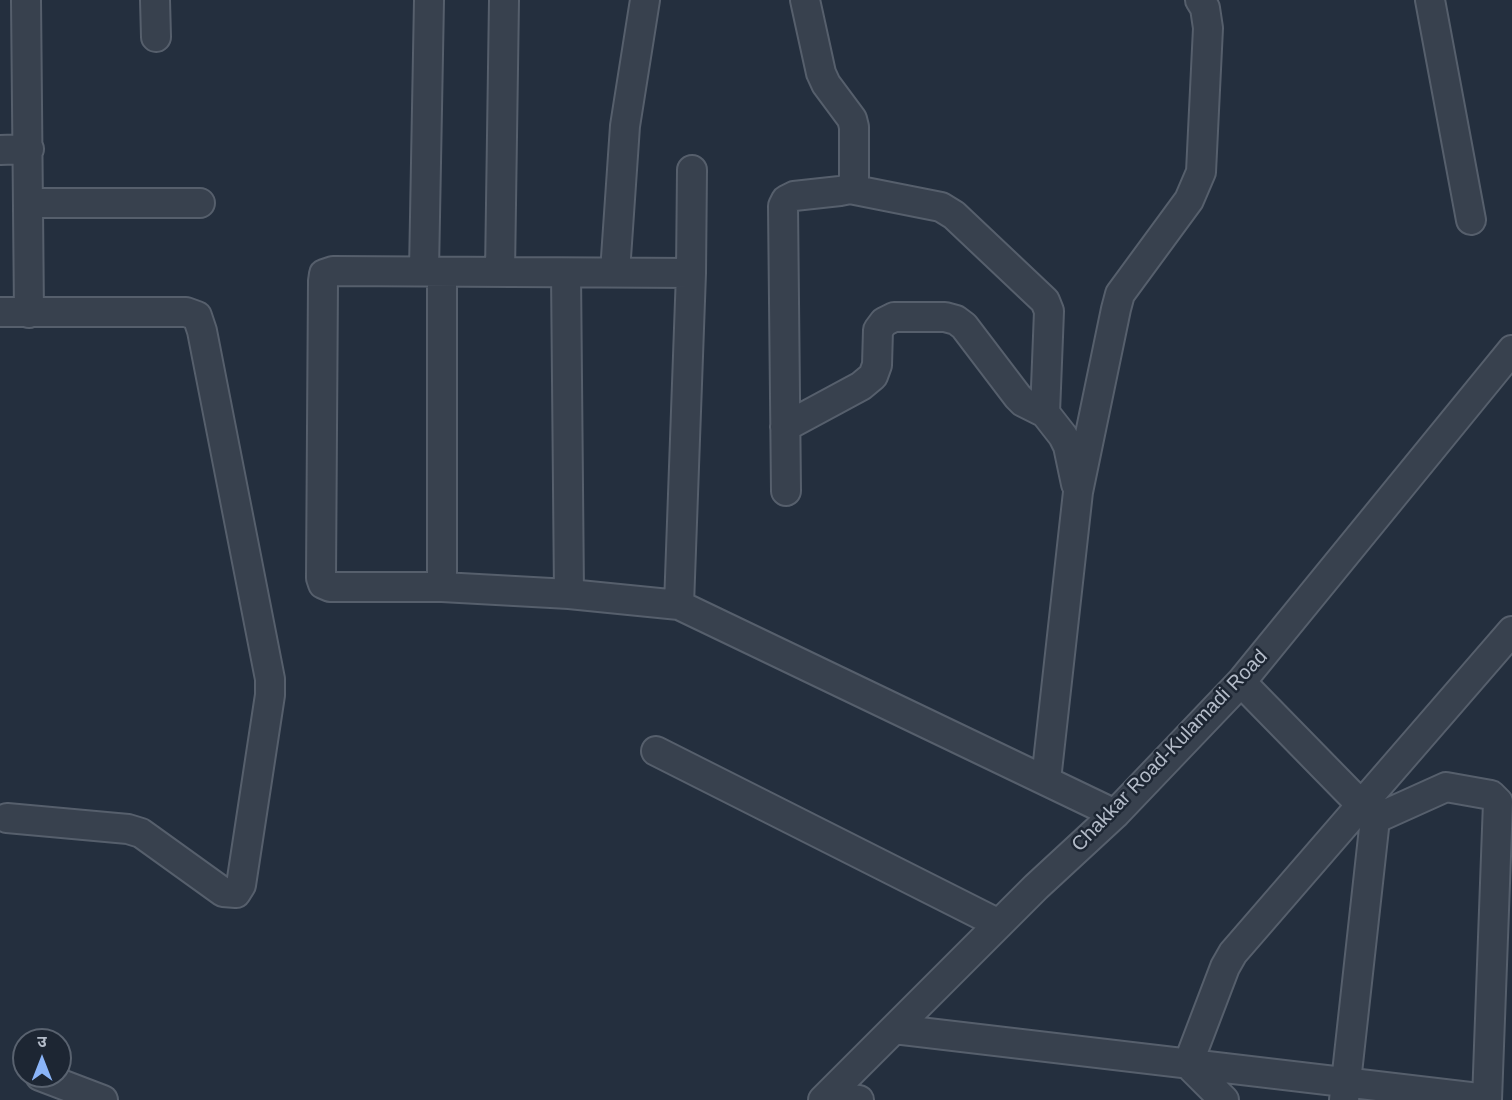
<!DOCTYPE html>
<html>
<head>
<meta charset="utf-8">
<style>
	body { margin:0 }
	#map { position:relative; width:1512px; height:1100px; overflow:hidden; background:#242f3e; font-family:Arial,"Noto Sans Devanagari",sans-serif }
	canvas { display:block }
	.north { position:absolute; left:12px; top:1028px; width:60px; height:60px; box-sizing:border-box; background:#1d2633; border:2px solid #59626f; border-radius:50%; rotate:0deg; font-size:16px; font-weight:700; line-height:24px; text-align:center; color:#b4bcc9 }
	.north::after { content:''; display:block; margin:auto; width:21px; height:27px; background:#8ab4f8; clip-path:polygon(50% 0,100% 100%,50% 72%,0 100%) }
</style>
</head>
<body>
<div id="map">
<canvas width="1512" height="1100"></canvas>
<div class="north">उ</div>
</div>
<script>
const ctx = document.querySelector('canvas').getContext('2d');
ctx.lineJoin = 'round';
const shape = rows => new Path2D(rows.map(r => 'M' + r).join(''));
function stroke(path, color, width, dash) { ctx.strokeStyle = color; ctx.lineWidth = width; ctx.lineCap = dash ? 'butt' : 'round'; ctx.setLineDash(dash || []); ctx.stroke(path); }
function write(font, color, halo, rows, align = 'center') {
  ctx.font = font + ' Arial,sans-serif'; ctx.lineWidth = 5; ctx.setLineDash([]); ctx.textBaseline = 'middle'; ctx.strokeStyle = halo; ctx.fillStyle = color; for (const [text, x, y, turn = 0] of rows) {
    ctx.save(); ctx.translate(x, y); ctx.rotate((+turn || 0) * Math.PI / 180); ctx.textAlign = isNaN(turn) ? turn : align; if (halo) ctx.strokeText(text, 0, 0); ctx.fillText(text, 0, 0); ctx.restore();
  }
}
const minor = shape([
	[26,0,29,313],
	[155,0,156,37],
	[1430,0,1471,220],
	[0,150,29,149],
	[850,189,941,207,954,215,1045,301,1049,311,1045,413],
	[29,203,200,203],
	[424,271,429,0],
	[442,272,442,587],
	[500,272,504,0],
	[615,272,625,126,645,0],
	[566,273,569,594],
	[691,273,333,271,324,274,323,281,321,578,323,584,330,587,442,587,569,594,679,605,1115,814],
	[0,312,186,312,197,316,202,331,270,679,270,695,241,885,236,893,223,892,141,833,128,829,7,818],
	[785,427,861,386,873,376,877,365,878,330,884,322,894,317,945,317,956,320,964,326,1018,397,1023,402,1045,413,1063,436,1068,446,1076,484],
	[786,491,783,206,786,200,794,196,840,191,850,189,854,178,854,127,852,119,826,84,821,73,805,0],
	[679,605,691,273,692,170],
	[1241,682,1375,819,1344,1100],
	[656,751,999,924],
	[1046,780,1078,492,1116,309,1120,294,1189,200,1201,172,1208,28,1205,8,1200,0],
	[1375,819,1446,787,1491,795,1498,802,1487,1100],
	[894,1029,1487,1099],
	[40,1076,103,1100],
	[829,1095,859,1100],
	[823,1100,1036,887,1115,814,1241,682,1512,350],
	[1224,1100,1188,1064,1225,967,1233,953,1512,631]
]);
stroke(minor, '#565f6c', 32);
stroke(minor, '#38414e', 28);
write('20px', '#b4bcc9', '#1d2633', [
	["Chakkar Road-Kulamadi Road",1170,751,-46]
]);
</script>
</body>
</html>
